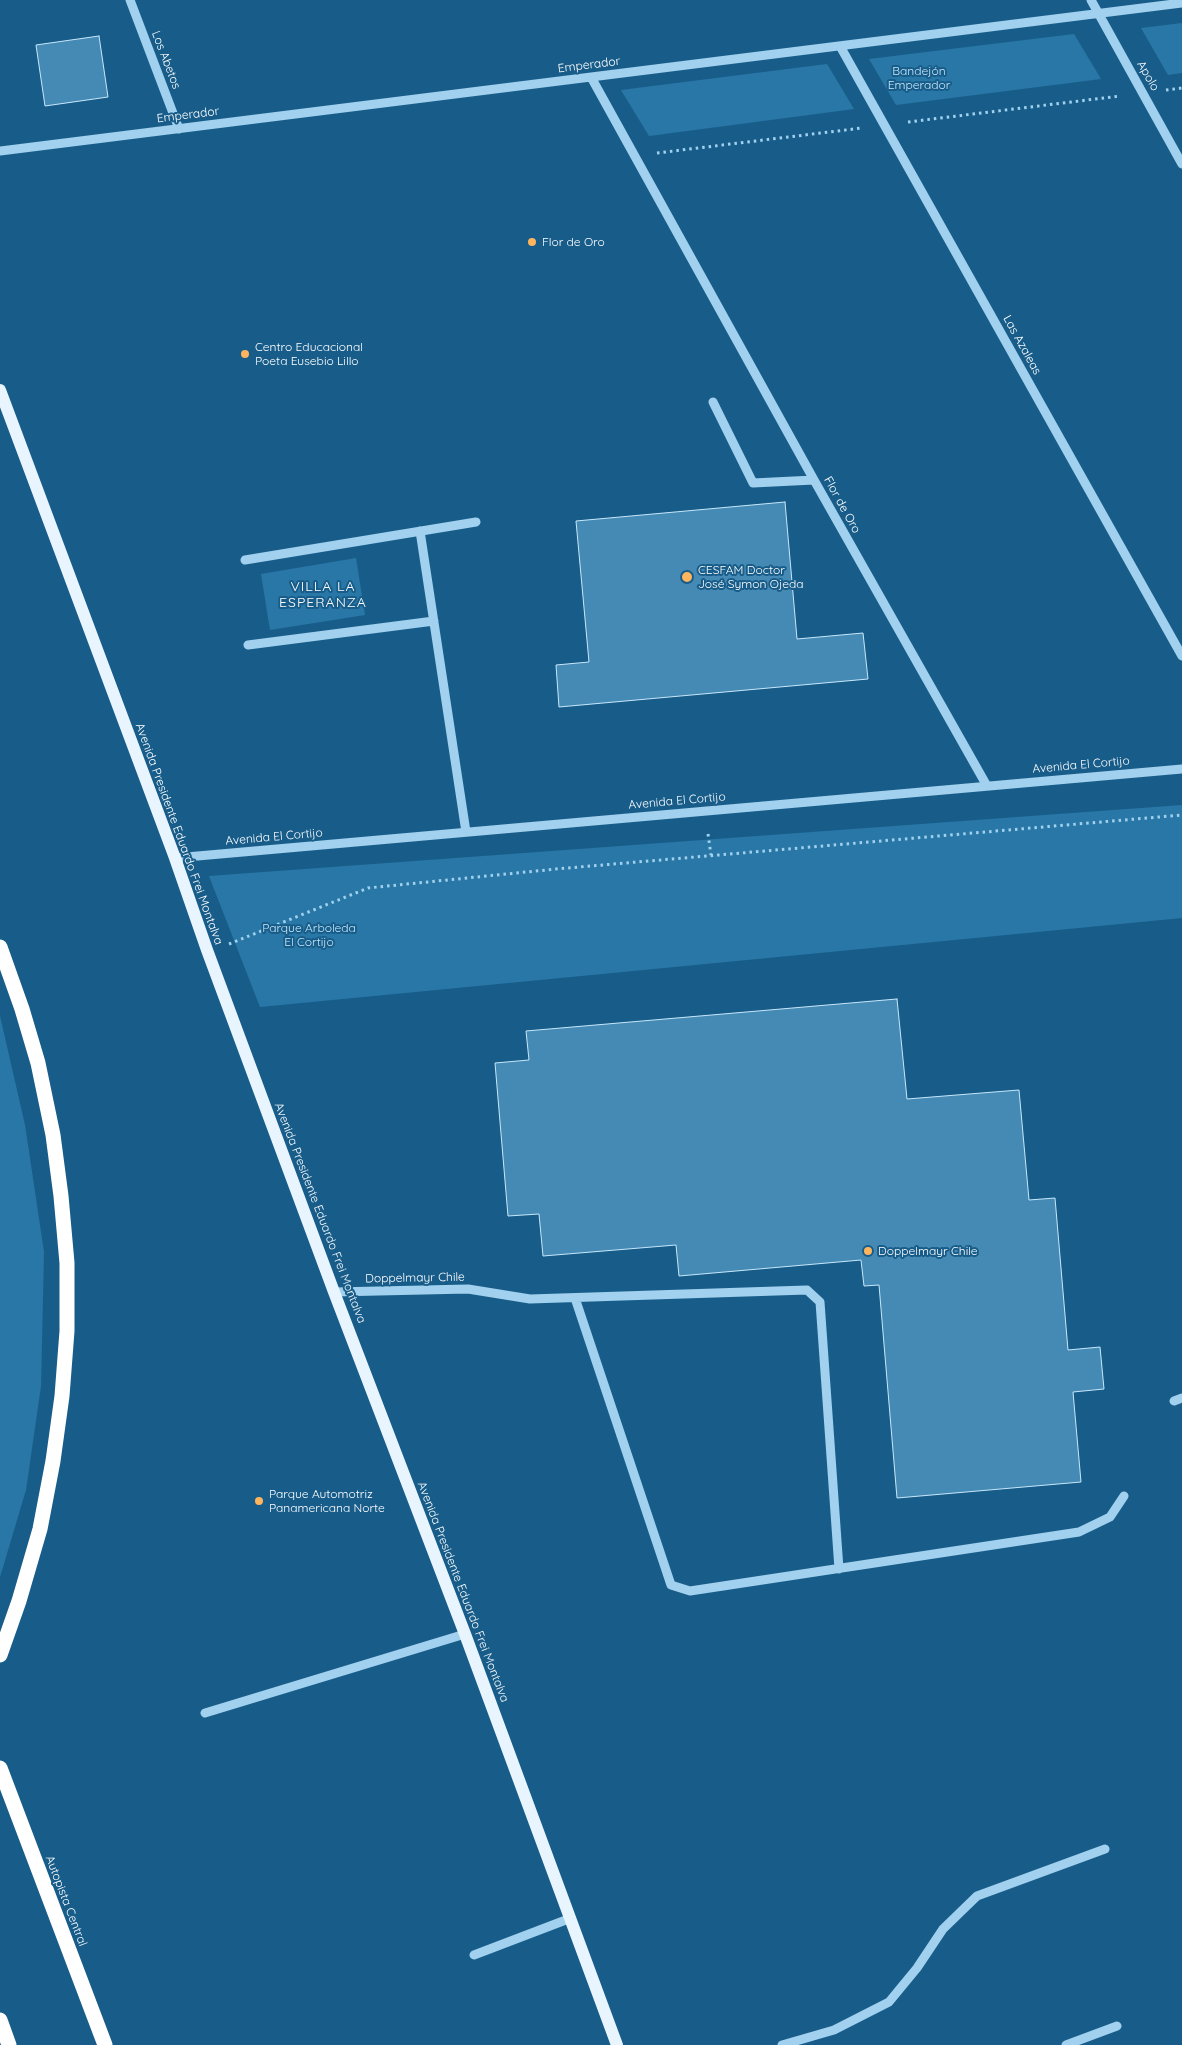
<!DOCTYPE html>
<html>
<head>
<meta charset="utf-8">
<style>
	body { margin:0 }
	canvas { display:block; background:#185d8a }
</style>
</head>
<body>
<canvas width="1182" height="2045"></canvas>
<script>
const ctx = document.querySelector('canvas').getContext('2d');
ctx.lineJoin = 'round';
function fill(path, color) { ctx.fillStyle = color; ctx.fill(path, 'evenodd'); }
const shape = rows => new Path2D(rows.map(r => 'M' + r).join(''));
function stroke(path, color, width, dash) { ctx.strokeStyle = color; ctx.lineWidth = width; ctx.lineCap = dash ? 'butt' : 'round'; ctx.setLineDash(dash || []); ctx.stroke(path); }
function write(font, color, halo, rows, align = 'center') {
  ctx.font = font + ' Quicksand,sans-serif'; ctx.lineWidth = 4; ctx.setLineDash([]); ctx.textBaseline = 'middle'; ctx.strokeStyle = halo; ctx.fillStyle = color; for (const [text, x, y, turn = 0] of rows) {
    ctx.save(); ctx.translate(x, y); ctx.rotate((+turn || 0) * Math.PI / 180); ctx.textAlign = isNaN(turn) ? turn : align; if (halo) ctx.strokeText(text, 0, 0); ctx.fillText(text, 0, 0); ctx.restore();
  }
}
fill(shape([
	[1182,23,1182,73,1168,75,1141,28],
	[1074,34,1101,79,896,105,869,59],
	[827,64,854,109,649,136,621,90],
	[356,558,365,615,270,630,261,574],
	[1182,805,1182,918,260,1007,209,876],
	[0,1016,25,1125,44,1252,41,1386,26,1490,0,1577]
]), '#2877a6');
const building = shape([
	[99,36,108,97,45,106,36,45,99,36],
	[785,502,797,639,863,633,868,679,559,707,556,665,589,662,576,521,785,502],
	[897,999,907,1099,1019,1090,1029,1200,1055,1198,1068,1350,1100,1347,1104,1389,1073,1392,1081,1482,897,1498,879,1285,864,1286,861,1260,679,1276,676,1245,543,1256,539,1214,508,1216,495,1063,529,1060,526,1031,897,999]
]);
fill(building, '#458ab5');
stroke(building, '#c7e7fa', 1);
stroke(shape([
	[1166,90,1182,88],
	[908,122,1120,96],
	[657,153,862,128],
	[708,834,711,855],
	[229,944,368,888,556,869,1182,815]
]), '#a1d1ee', 3, [2.5, 4]);
stroke(shape([
	[130,0,179,129],
	[1091,0,1182,164],
	[840,46,1182,656],
	[591,77,814,480,987,786],
	[0,151,1182,3],
	[713,402,753,483,814,480],
	[420,531,466,832],
	[245,560,476,522],
	[248,645,434,621],
	[175,858,1182,769],
	[334,1292,468,1289,530,1299,807,1290,820,1302,839,1569],
	[575,1298,671,1585,690,1591,1079,1532,1110,1517,1124,1496],
	[1174,1401,1182,1398],
	[205,1713,465,1634],
	[474,1955,571,1918],
	[782,2045,834,2030,889,2002,917,1968,943,1929,977,1896,1105,1849],
	[1066,2045,1117,2026]
]), '#a1d1ee', 9);
stroke(shape([
	[0,390,175,858,207,950,334,1292,465,1634,617,2045]
]), '#e8f5ff', 12);
stroke(shape([
	[0,947,22,1009,38,1063,53,1135,61,1196,67,1263,67,1331,62,1396,53,1461,40,1529,19,1601,0,1655],
	[0,1768,105,2045],
	[0,2020,9,2045]
]), '#fff', 15);
for (const [x, y, r, color] of [
	[532,242,5,"#ffb55e"],
	[245,354,5,"#ffb55e"],
	[687,577,6,"#ffb55e"],
	[868,1251,5,"#ffb55e"],
	[259,1501,5,"#ffb55e"]
]) { const dot = new Path2D(); dot.arc(x, y, r, 0, 2 * Math.PI); ctx.fillStyle = color; ctx.fill(dot); stroke(dot, '#185d8a', 2); }
write('12px', '#fff', '#185d8a', [
	["Los Abetos",166,60,69],
	["Emperador",589,65,-7],
	["Apolo",1148,76,60],
	["Emperador",188,115,-7],
	["Las Azaleas",1022,345,61],
	["Flor de Oro",842,505,61],
	["Avenida El Cortijo",1081,765,-5],
	["Avenida El Cortijo",677,801,-5],
	["Avenida Presidente Eduardo Frei Montalva",179,834,70],
	["Avenida El Cortijo",274,837,-5],
	["Avenida Presidente Eduardo Frei Montalva",320,1213,69],
	["Doppelmayr Chile",415,1278,-1],
	["Avenida Presidente Eduardo Frei Montalva",463,1592,69],
	["Autopista Central",66,1901,69]
]);
write('12px', '#c7e7fa', '#185d8a', [
	["Bandejón",919,71],
	["Emperador",919,85],
	["Parque Arboleda",309,928],
	["El Cortijo",309,942]
]);
write('12px', '#fff', '#185d8a', [
	["Flor de Oro",542,242],
	["Centro Educacional",255,347],
	["Poeta Eusebio Lillo",255,361],
	["CESFAM Doctor",698,570],
	["José Symon Ojeda",698,584],
	["Doppelmayr Chile",878,1251],
	["Parque Automotriz",269,1494],
	["Panamericana Norte",269,1508]
], 'left');
ctx.letterSpacing = '1px';
write('14px', '#fff', '#185d8a', [
	["VILLA LA",323,587],
	["ESPERANZA",323,603]
]);
ctx.letterSpacing = '0px';
</script>
</body>
</html>
